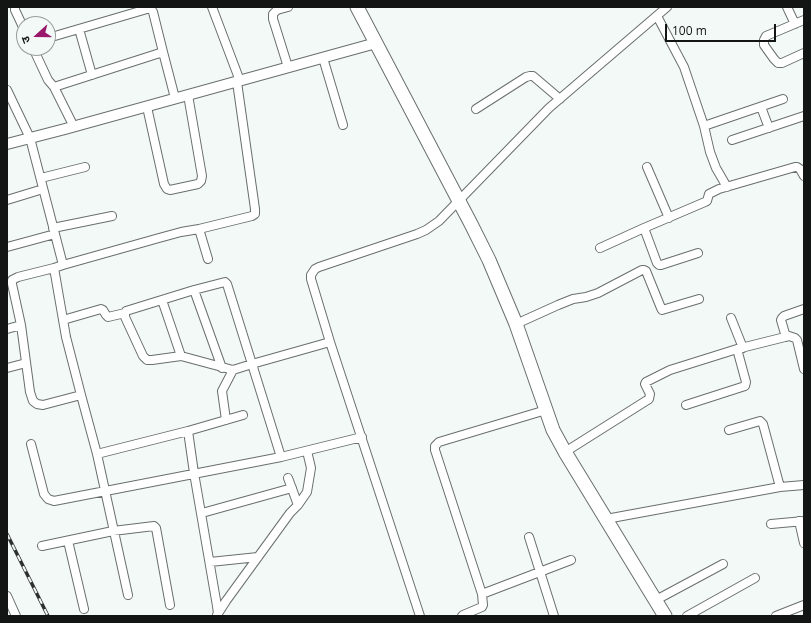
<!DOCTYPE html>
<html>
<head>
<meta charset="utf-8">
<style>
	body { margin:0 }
	#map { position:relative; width:811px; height:623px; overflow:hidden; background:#f3f9f6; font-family:"Open Sans","Noto Sans Devanagari",sans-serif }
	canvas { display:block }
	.frame { position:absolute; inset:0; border:8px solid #131514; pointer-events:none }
	.north { position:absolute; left:16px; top:16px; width:40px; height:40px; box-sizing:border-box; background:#f3f9f6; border:1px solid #999e9c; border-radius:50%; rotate:249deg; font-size:11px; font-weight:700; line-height:16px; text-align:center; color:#131514 }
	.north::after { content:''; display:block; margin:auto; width:14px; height:18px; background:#9a176b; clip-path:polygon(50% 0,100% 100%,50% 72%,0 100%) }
	.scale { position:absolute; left:665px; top:24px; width:111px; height:18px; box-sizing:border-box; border:2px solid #131514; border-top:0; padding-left:5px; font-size:12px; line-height:14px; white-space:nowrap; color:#131514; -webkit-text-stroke:3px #f3f9f6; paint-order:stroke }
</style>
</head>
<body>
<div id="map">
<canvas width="811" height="623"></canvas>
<div class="frame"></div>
<div class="north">उ</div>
<div class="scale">100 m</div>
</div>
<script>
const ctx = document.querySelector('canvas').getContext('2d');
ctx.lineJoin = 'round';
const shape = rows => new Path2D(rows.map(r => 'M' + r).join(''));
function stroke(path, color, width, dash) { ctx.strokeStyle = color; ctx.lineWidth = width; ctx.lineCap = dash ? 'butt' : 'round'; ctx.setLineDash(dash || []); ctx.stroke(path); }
const minor = shape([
	[15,7,15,10,24,29],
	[212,7,240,81],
	[288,7,277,10,273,14,273,19,288,67],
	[787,7,795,24],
	[657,16,684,67,704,126,783,99],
	[804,20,766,36,764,40,764,45,774,59,778,63,782,63,804,53],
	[79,29,92,75],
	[48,38,147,9,151,9,153,12,163,52,175,98],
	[33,48,48,80,54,87,163,52],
	[323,58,343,125],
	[54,87,74,127],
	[7,90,30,138,63,265,159,238,181,232,199,229,252,216,255,214,255,209,237,82],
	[147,107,164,184,167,189,170,190,198,184,201,181,202,176,188,95],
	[761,107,769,128],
	[476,109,526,77,530,76,533,76,560,99],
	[704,126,710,152,716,168,727,187],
	[732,140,804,116],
	[647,167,669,218],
	[41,178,85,167],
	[7,200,43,189],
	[53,228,112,216],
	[199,229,208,259],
	[7,247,55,234],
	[600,248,644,228],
	[698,253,661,265,659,265,657,263,644,228,705,202,707,201,709,194,719,189,795,167,797,167,800,169,804,176],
	[63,265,54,268,66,337,81,395,97,454,128,595],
	[54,268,18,277,12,280,12,284,21,325,30,392,33,401,37,404,43,405,81,395],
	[194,290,222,368],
	[162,300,181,356],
	[731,318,743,348],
	[63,320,101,309,103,310,106,315,108,317,125,313],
	[516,324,558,305,573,299,586,297,598,293,642,270,644,270,646,271,661,308,662,310,699,299],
	[7,329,21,325],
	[786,337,781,320,782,318,784,316,804,309],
	[330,342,252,364,233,370,181,356,152,360,147,360,143,356,125,317,125,313,126,311,194,290,225,282,227,284,252,364,281,457,362,437],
	[7,368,26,363],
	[686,405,745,386,746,382,737,349,789,336,795,338,797,340,804,369],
	[226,420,222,391,233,370],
	[729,430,760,421,763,424,780,487],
	[188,431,243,415],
	[31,444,44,494,48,499,54,501,281,457],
	[565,452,649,399,650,394,645,384,646,382,670,370,737,349],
	[97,454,188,431,194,473,217,606,218,614],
	[288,478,298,505],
	[202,513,292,488],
	[606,519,780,487,804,485],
	[799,521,804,543],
	[771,524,804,521],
	[529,537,554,616],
	[68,541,84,609],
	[42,546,113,531,154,526,156,528,170,605],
	[210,562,258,557],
	[482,594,571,560],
	[7,596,16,616],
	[656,600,723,564],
	[217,615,226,601,290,513,298,505,307,492,311,468,307,451],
	[420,616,330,342,311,279,311,275,315,269,319,267,417,234,426,230,439,221,549,108,667,7],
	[462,616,463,615,482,607,483,605,482,594,435,450,435,446,439,442,546,410],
	[687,616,755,578],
	[776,616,804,605]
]);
const tertiary = shape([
	[7,144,65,129,376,43]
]);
const trunk = shape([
	[357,7,471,224,489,260,516,324,553,430,565,452,665,616]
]);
stroke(minor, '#696f6c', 10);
stroke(tertiary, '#696f6c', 12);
stroke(trunk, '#696f6c', 15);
stroke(minor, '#fff', 8);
stroke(tertiary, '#fff', 10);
stroke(trunk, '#fff', 13);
const rail = shape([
	[7,534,48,616]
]);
stroke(rail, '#2d302e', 3.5);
stroke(rail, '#f3f9f6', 2, [6]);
</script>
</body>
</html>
